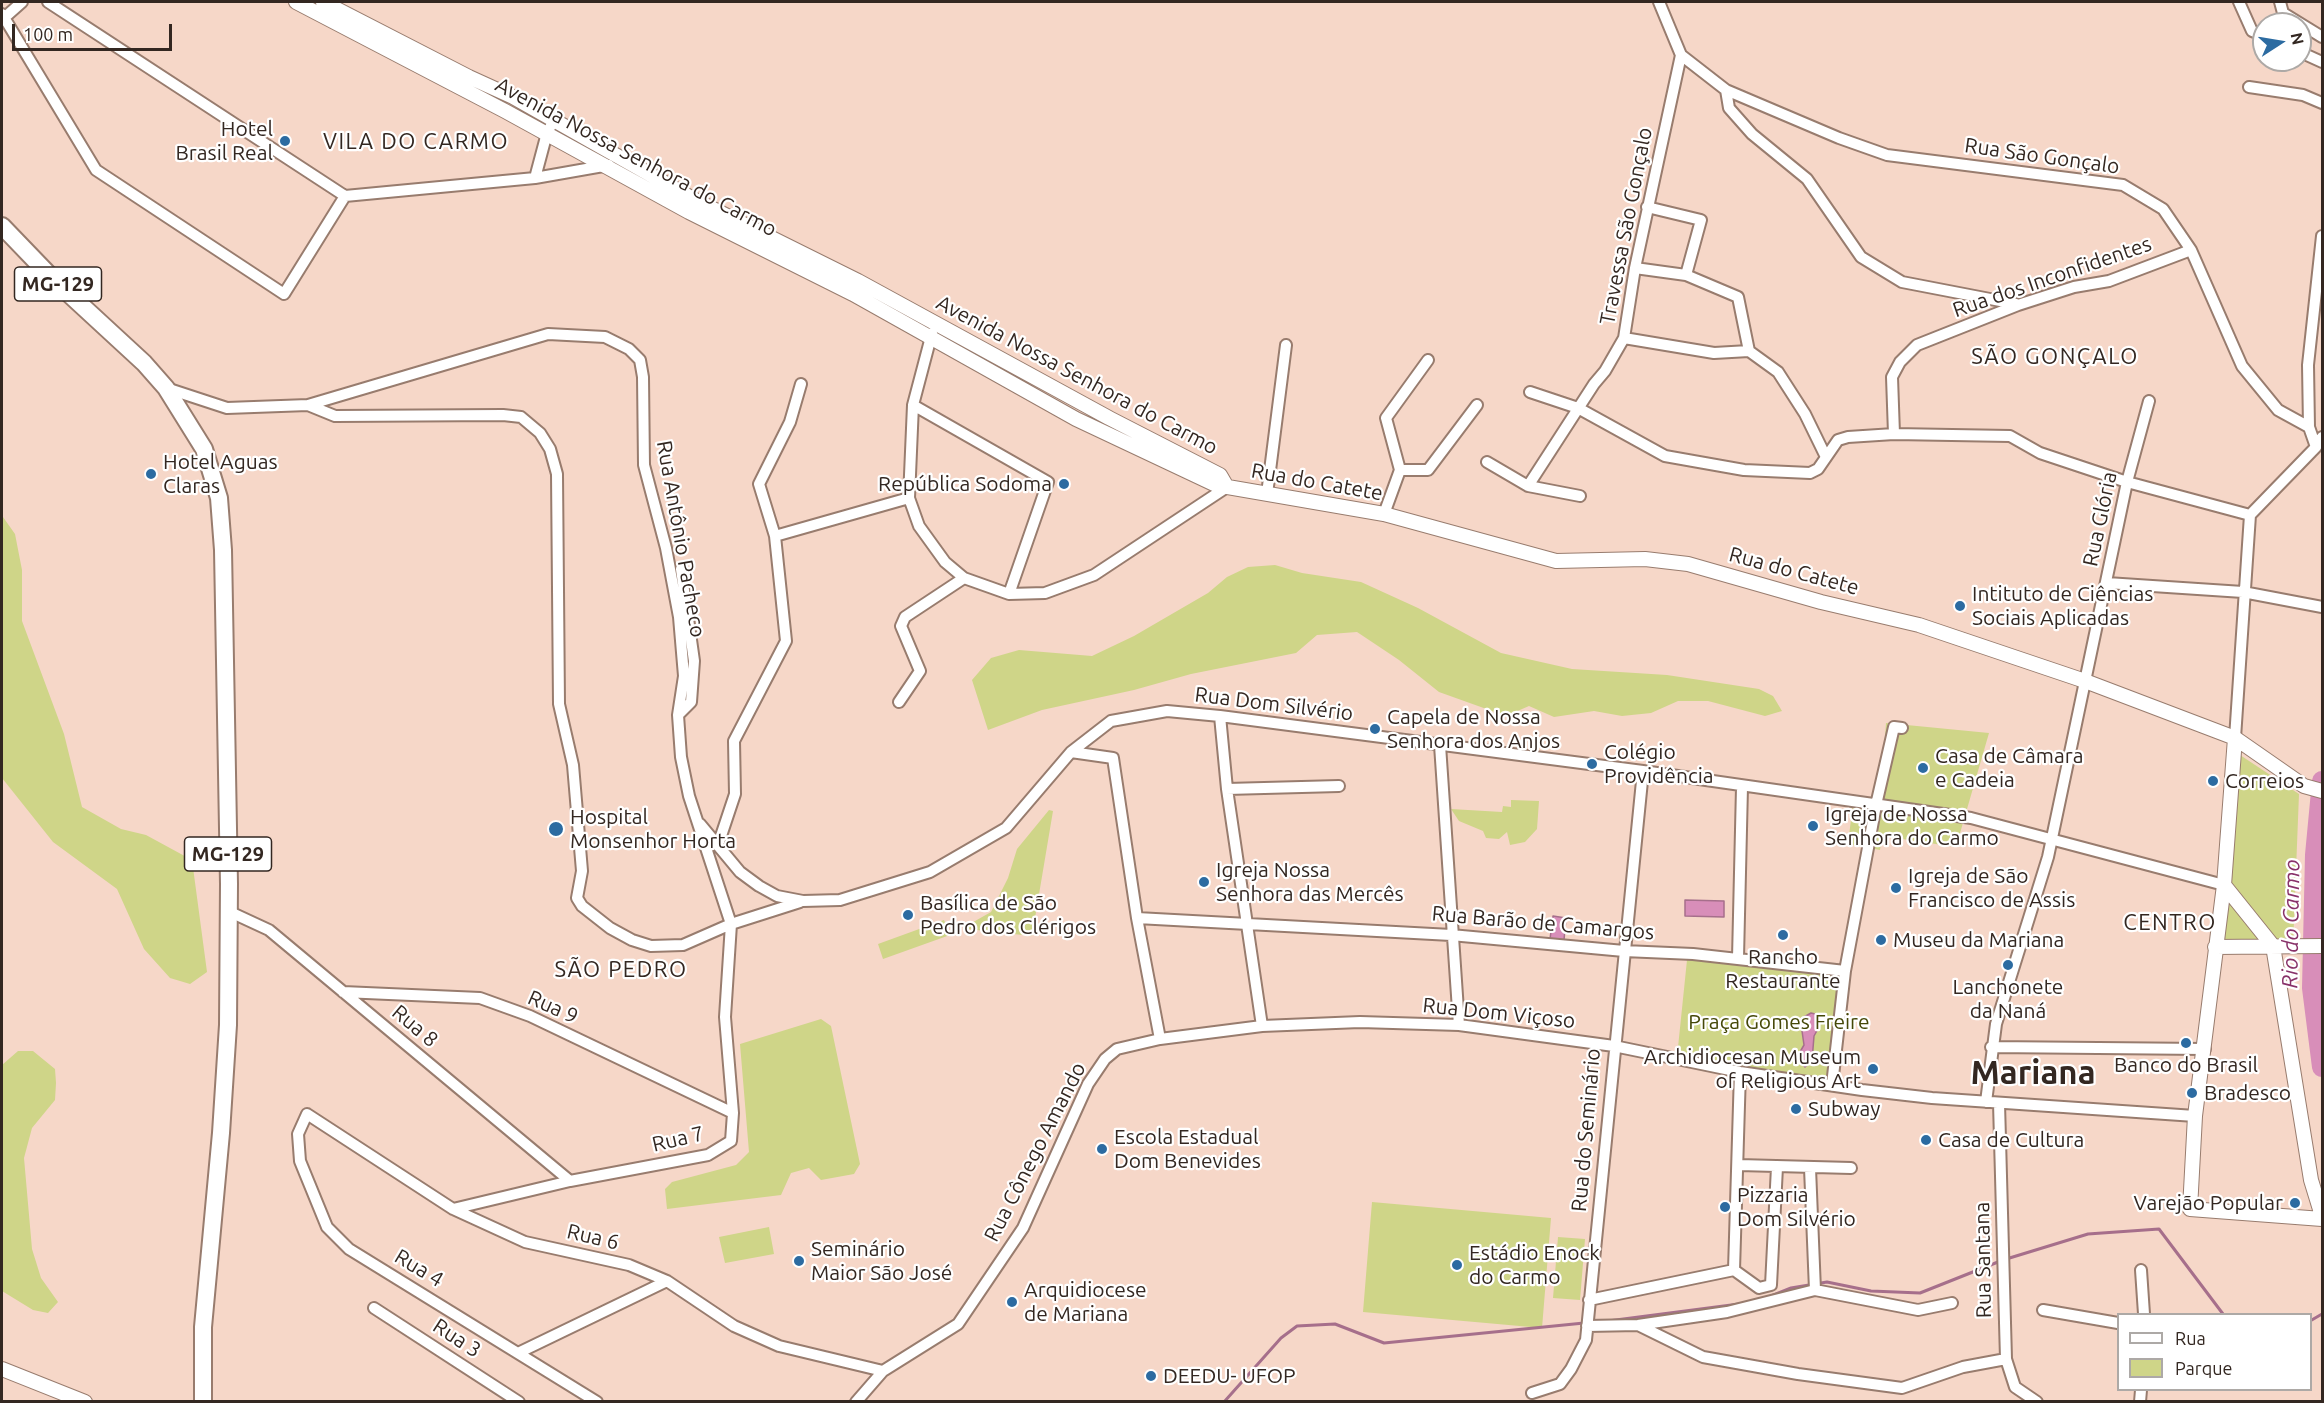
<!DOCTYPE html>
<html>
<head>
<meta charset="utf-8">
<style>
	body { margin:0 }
	#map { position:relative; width:2324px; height:1403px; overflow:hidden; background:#f6d7c8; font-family:Ubuntu,sans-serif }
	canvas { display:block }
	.frame { position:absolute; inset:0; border:3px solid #332721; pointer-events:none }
	.legend { position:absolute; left:2117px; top:1313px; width:195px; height:78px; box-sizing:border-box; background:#fff; border:2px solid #ada9a6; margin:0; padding:8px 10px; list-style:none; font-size:18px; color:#332721 }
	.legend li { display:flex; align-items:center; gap:12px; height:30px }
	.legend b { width:30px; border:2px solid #ada9a6 }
	.north { position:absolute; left:2252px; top:12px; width:60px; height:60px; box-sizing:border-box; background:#fff; border:2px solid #ada9a6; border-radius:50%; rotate:78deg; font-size:16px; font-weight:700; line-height:24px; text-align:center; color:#332721 }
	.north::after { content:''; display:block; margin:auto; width:21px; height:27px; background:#2c6ba1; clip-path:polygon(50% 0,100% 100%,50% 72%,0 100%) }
	.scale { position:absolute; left:12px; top:24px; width:160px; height:27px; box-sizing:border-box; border:3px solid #332721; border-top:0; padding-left:8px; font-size:18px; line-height:21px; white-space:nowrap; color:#332721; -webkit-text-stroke:4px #fff; paint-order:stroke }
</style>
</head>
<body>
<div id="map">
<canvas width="2324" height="1403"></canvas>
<div class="frame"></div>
<ul class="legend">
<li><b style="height:8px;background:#fff"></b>Rua</li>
<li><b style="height:16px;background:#cfd588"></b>Parque</li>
</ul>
<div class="north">N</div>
<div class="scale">100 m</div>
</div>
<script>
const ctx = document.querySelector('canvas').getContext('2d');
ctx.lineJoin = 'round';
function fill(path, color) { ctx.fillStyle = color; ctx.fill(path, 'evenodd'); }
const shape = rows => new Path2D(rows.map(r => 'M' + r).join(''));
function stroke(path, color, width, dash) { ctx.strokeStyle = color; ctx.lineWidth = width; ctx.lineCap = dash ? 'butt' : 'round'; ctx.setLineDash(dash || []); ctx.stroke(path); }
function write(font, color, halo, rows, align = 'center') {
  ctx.font = font + ' Ubuntu,sans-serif'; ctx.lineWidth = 4.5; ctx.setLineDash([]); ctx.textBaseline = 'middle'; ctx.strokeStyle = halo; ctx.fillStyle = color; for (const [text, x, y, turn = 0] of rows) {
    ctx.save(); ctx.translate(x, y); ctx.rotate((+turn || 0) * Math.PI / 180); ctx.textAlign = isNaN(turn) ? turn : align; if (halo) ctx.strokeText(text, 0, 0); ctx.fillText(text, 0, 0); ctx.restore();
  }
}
fill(shape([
	[3,517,15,534,22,570,22,621,64,734,82,807,121,829,146,835,192,860,207,972,190,984,170,978,144,949,117,889,53,842,2,778],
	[1275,565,1302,573,1361,582,1418,608,1501,653,1572,669,1667,675,1759,689,1773,696,1782,711,1765,716,1708,701,1678,701,1651,713,1622,716,1594,711,1554,717,1529,706,1506,716,1439,692,1399,660,1357,632,1317,635,1296,653,1191,674,1134,690,1042,710,988,730,972,680,991,658,1019,650,1092,656,1134,636,1208,593,1227,577,1248,567],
	[1886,723,1989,733,1956,847,1882,836,1880,850,1848,844,1853,803,1880,805],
	[2240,755,2299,794,2293,946,2220,946],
	[1511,800,1539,801,1537,829,1525,842,1510,845,1507,832,1499,839,1486,838,1483,831,1459,821,1451,809,1502,812,1503,806,1511,807],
	[1049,810,1053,811,1032,936,967,929,968,925,991,912,1008,878,1017,849],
	[944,920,950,935,883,959,878,944],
	[1687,960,1842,973,1825,1085,1677,1057],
	[821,1019,831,1026,860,1164,854,1174,821,1180,809,1168,791,1173,781,1195,667,1209,665,1189,672,1182,736,1165,749,1152,740,1044],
	[18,1051,33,1051,55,1069,56,1083,55,1100,32,1128,24,1158,32,1249,41,1278,58,1302,48,1313,33,1310,2,1291,2,1065],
	[1372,1202,1551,1218,1542,1328,1363,1312],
	[769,1227,774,1254,725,1263,719,1237],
	[1558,1237,1585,1239,1580,1300,1553,1298]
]), '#cfd588');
const water = shape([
	[1685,900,1724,901,1724,917,1685,916,1685,900],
	[1553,916,1566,918,1564,940,1550,939,1553,916],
	[1811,1013,1819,1015,1819,1027,1814,1036,1812,1061,1805,1067,1797,1057,1804,1045,1801,1024,1804,1017,1811,1013]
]);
fill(water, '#d88eb9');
stroke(water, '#a66f8b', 1.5);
stroke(shape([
	[1771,1296,1791,1288,1827,1282,1871,1291,1920,1293,2003,1260,2088,1234,2159,1229,2223,1314],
	[1608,1321,1739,1304],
	[2310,1321,2322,1314],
	[1224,1402,1281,1338,1297,1326,1335,1324,1384,1343,1584,1323]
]), '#a66f8b', 3);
stroke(shape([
	[2322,781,2315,855,2312,988,2322,1067]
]), '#d88eb9', 20);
const minor = shape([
	[48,2,345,196],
	[1659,2,1681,55],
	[2239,2,2252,31,2264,36],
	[2280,2,2283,13,2322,37],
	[2,14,96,170,284,294,345,196],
	[4,18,22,2],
	[2300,52,2322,62],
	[1681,55,1726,90,1839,138,1887,155,2123,185,2163,209,2191,250,2242,366,2278,410,2309,427,2316,447],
	[2249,87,2303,95,2322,103],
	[1726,90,1729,108,1752,134,1807,179,1861,257,1902,282,2016,304],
	[535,178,547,133,554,120],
	[345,196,535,178,609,165],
	[1647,207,1701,220,1686,275,1738,297,1749,351],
	[1635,268,1686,275],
	[932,333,913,405,909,498,919,526,945,562,964,578,1009,594,1045,593,1094,575,1227,487],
	[1624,338,1714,353,1749,351,1778,372,1805,414,1826,457],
	[166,388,227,408,308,405,335,416,503,415,521,417,540,433,550,449,557,474,559,704,573,765,582,871,577,898,582,906,610,928,632,940,651,946,683,945,731,924,800,902],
	[1530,392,1578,408,1665,456,1744,470,1810,473,1818,469,1838,440,1848,437,1894,434,2010,436,2040,453,2127,482,2250,515],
	[308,405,548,334,605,337,629,349,640,360,643,377,644,465,666,548,679,617,684,676,678,715,681,757,689,796,731,924,725,1017,733,1113,731,1141,708,1155,570,1181,453,1209],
	[913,405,1048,482,1009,594],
	[2309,427,2308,365,2322,236],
	[1894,434,1892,377,1900,362,1917,345,2018,305,2074,287,2109,281,2191,250],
	[1487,462,1528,486,1580,496],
	[1400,470,1386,418,1428,360],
	[1528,486,1594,384,1605,371,1624,338,1635,268,1681,55],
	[1267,494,1286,345],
	[1384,514,1400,470,1428,470,1477,405],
	[775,536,909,498],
	[2107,583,2243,592,2322,607],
	[899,702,920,671,901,626,905,617,964,578],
	[678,715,691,702,694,661,681,569],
	[1220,716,1227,789,1262,1026],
	[2235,738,2250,515,2316,447,2322,437],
	[1440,745,1459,1025],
	[1071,752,1113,758,1137,918,1160,1039],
	[1227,789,1339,786],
	[700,824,740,872,759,886,777,896,803,901,840,900,930,872,1006,828,1071,752,1111,721,1167,711,1220,716,1643,771,1971,818,2224,885],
	[718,845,735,794,734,741,786,641,775,536,759,484,790,422,801,384],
	[228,911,269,930,570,1181],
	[1137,918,1451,935,1624,951,1693,954,1845,971],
	[1738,958,1742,787],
	[343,992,480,998,530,1016,733,1113],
	[1991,1047,2205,1049],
	[1832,1085,1845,971,1876,805,1894,727,1902,728],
	[1986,1102,1996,1024,2048,857,2127,482,2149,401],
	[1999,1103,2006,1359,2015,1387,2037,1402],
	[1739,1165,1851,1168],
	[1810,1168,1815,1290],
	[1734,1270,1759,1288,1771,1285,1777,1167],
	[2141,1270,2144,1314],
	[1589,1300,1734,1270,1740,1072],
	[374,1308,519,1402],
	[2043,1310,2118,1323],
	[1638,1325,1703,1357,1798,1374,1902,1388,1963,1367,2006,1359],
	[1587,1326,1638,1325,1727,1312,1815,1290,1918,1310,1952,1303],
	[520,1352,667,1281],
	[1532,1393,1560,1384,1571,1369,1586,1340,1643,771],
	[597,1402,349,1249,327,1227,300,1161,298,1134,307,1114,453,1209,525,1242,629,1265,667,1281,734,1326,779,1346,883,1371],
	[856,1402,883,1371,958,1324,1023,1228,1088,1084,1105,1059,1117,1049,1160,1039,1262,1026,1360,1022,1459,1025,1614,1046,1740,1072,1862,1090,1932,1098,2195,1116],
	[2140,1402,2141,1390]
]);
const tertiary = shape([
	[296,2,505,111,689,212,853,294,1076,419,1216,485,1384,514,1556,561,1645,559,1688,564,1821,602,1919,625,2085,681,2235,738,2304,786,2322,791],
	[323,2,469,77,513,97,695,200,858,281,1109,418,1220,475,1227,487],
	[2235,738,2224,885,2195,1116,2190,1209,2322,1219],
	[2224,885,2273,946,2311,1180,2322,1216],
	[2215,947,2322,946],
	[2,1369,85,1402]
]);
const primary = shape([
	[2,226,54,280,144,363,166,388,204,449,219,498,223,550,229,884,228,1025,221,1133,203,1327,203,1402]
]);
stroke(minor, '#987c6e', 14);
stroke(tertiary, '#987c6e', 16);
stroke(primary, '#987c6e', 20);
stroke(minor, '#fff', 10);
stroke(tertiary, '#fff', 14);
stroke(primary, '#fff', 16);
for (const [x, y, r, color] of [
	[285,141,6,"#2c6ba1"],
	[151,474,6,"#2c6ba1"],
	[1064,484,6,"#2c6ba1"],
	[1960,606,6,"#2c6ba1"],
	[1375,729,6,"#2c6ba1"],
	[1592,764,6,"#2c6ba1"],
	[1923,768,6,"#2c6ba1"],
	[2213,781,6,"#2c6ba1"],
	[1813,826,6,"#2c6ba1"],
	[556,829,8,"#2c6ba1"],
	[1204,882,6,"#2c6ba1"],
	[1896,888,6,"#2c6ba1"],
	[908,915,6,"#2c6ba1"],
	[1783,935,6,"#2c6ba1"],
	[1881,940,6,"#2c6ba1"],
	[2008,965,6,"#2c6ba1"],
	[2186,1043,6,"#2c6ba1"],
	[1873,1069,6,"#2c6ba1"],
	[2192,1093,6,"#2c6ba1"],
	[1796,1109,6,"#2c6ba1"],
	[1926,1140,6,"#2c6ba1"],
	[1102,1149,6,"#2c6ba1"],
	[2295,1203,6,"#2c6ba1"],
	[1725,1207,6,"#2c6ba1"],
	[799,1261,6,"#2c6ba1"],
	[1457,1265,6,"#2c6ba1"],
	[1012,1302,6,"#2c6ba1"],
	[1151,1376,6,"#2c6ba1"]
]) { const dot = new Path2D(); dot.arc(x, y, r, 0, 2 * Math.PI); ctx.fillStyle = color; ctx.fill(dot); stroke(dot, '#fff', 2); }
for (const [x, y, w] of [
	[58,284,87],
	[228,854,87]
]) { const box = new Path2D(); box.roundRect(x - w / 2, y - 17, w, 34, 4.5); ctx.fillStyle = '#fff'; ctx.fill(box); stroke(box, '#332721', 1.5); }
write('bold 20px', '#332721', null, [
	["MG-129",58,284],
	["MG-129",228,854]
]);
write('21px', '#332721', '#fff', [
	["Hotel",273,129,"right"],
	["Brasil Real",273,153,"right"],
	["Hotel Aguas",163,462],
	["Claras",163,486],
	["República Sodoma",1052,484,"right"],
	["Intituto de Ciências",1972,594],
	["Sociais Aplicadas",1972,618],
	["Capela de Nossa",1387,717],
	["Senhora dos Anjos",1387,741],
	["Colégio",1604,752],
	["Providência",1604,776],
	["Casa de Câmara",1935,756],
	["e Cadeia",1935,780],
	["Correios",2225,781],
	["Igreja de Nossa",1825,814],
	["Senhora do Carmo",1825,838],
	["Hospital",570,817],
	["Monsenhor Horta",570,841],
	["Igreja Nossa",1216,870],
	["Senhora das Mercês",1216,894],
	["Igreja de São",1908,876],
	["Francisco de Assis",1908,900],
	["Basílica de São",920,903],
	["Pedro dos Clérigos",920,927],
	["Museu da Mariana",1893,940],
	["Rancho",1783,957,"center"],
	["Restaurante",1783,981,"center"],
	["Lanchonete",2008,987,"center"],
	["da Naná",2008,1011,"center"],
	["Archidiocesan Museum",1861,1057,"right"],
	["of Religious Art",1861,1081,"right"],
	["Banco do Brasil",2186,1065,"center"],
	["Bradesco",2204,1093],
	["Subway",1808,1109],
	["Escola Estadual",1114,1137],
	["Dom Benevides",1114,1161],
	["Casa de Cultura",1938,1140],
	["Pizzaria",1737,1195],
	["Dom Silvério",1737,1219],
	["Varejão Popular",2283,1203,"right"],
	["Seminário",811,1249],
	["Maior São José",811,1273],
	["Estádio Enock",1469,1253],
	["do Carmo",1469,1277],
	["Arquidiocese",1024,1290],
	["de Mariana",1024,1314],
	["DEEDU- UFOP",1163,1376]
], 'left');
write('21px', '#332721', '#fff', [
	["Rua São Gonçalo",2042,156,8],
	["Avenida Nossa Senhora do Carmo",636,157,28],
	["Travessa São Gonçalo",1626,226,-79],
	["Rua dos Inconfidentes",2052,277,-19],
	["Avenida Nossa Senhora do Carmo",1077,375,28],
	["Rua do Catete",1317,482,10],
	["Rua Glória",2100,519,-78],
	["Rua Antônio Pacheco",681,539,80],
	["Rua do Catete",1794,571,15],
	["Rua Dom Silvério",1274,704,7],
	["Rua Barão de Camargos",1543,923,5],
	["Rua 9",553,1007,24],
	["Rua Dom Viçoso",1499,1013,6],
	["Rua 8",415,1026,40],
	["Rua do Seminário",1586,1130,-85],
	["Rua 7",678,1139,-13],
	["Rua Cônego Amando",1035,1152,-63],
	["Rua 6",593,1237,13],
	["Rua Santana",1983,1260,-91],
	["Rua 4",419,1268,31],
	["Rua 3",457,1338,33]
]);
write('21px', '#454808', '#fff', [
	["Praça Gomes Freire",1779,1022]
]);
ctx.letterSpacing = '1.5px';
write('22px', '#332721', '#fff', [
	["VILA DO CARMO",416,142],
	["SÃO GONÇALO",2055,357],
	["CENTRO",2170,923],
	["SÃO PEDRO",621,970]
]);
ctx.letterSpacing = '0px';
write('italic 22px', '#883169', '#fff', [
	["Rio do Carmo",2291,924,-89]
]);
write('bold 33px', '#332721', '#fff', [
	["Mariana",2033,1073]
]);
</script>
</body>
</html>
